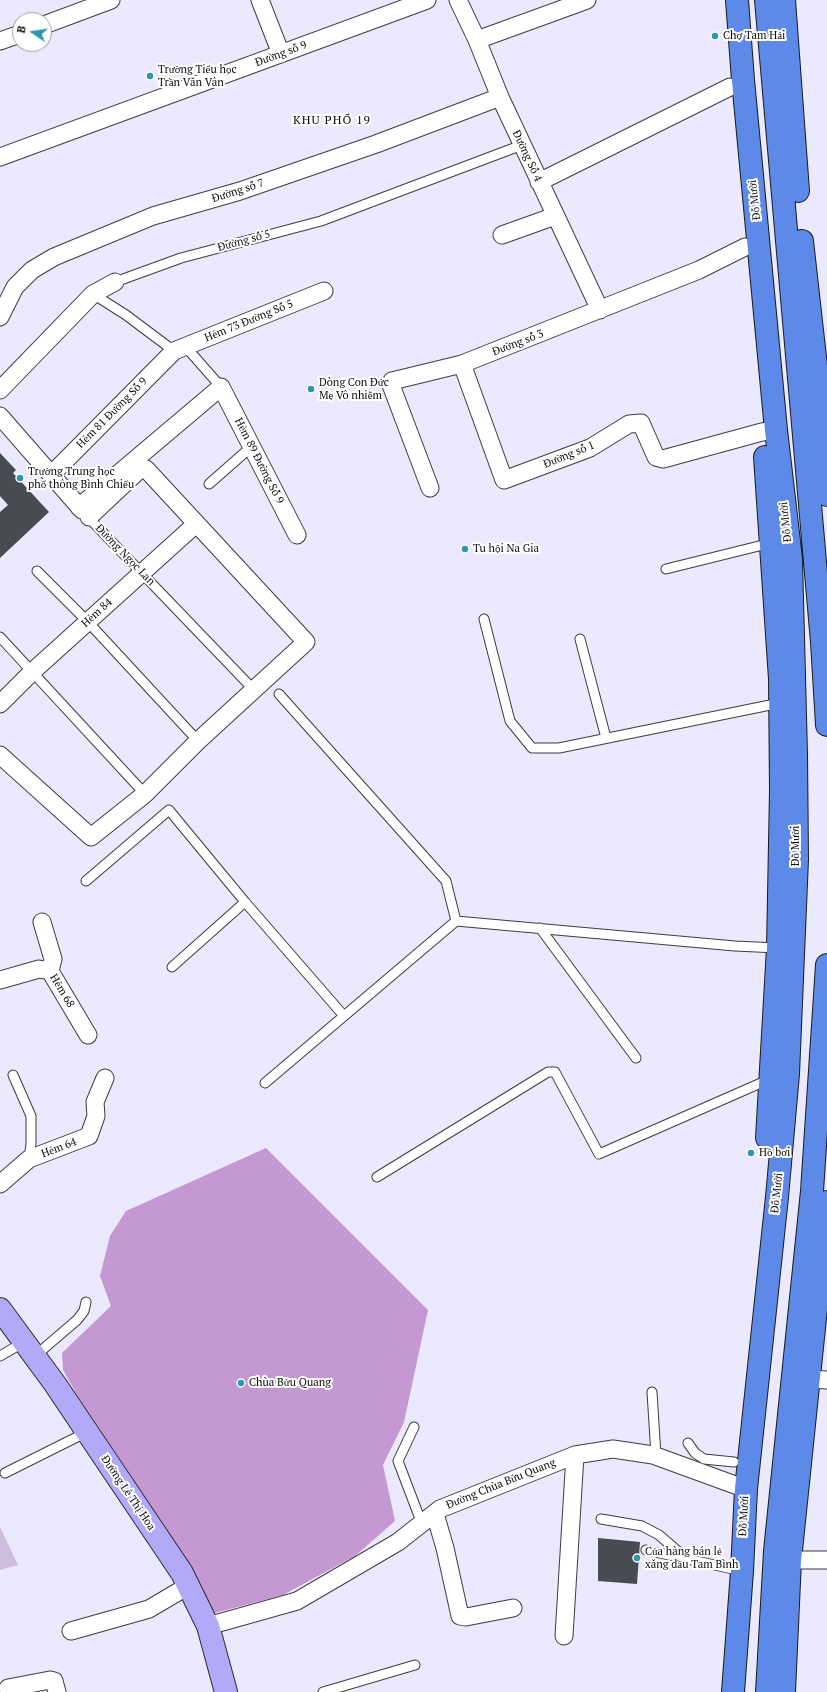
<!DOCTYPE html>
<html>
<head>
<meta charset="utf-8">
<style>
	body { margin:0 }
	#map { position:relative; width:827px; height:1692px; overflow:hidden; background:#eae9fd; font-family:"PT Serif",serif }
	canvas { display:block }
	.north { position:absolute; left:12px; top:12px; width:40px; height:40px; box-sizing:border-box; background:#fff; border:1px solid #9d9d9d; border-radius:50%; rotate:283deg; font-size:11px; font-weight:700; line-height:16px; text-align:center; color:#0a0a0a }
	.north::after { content:''; display:block; margin:auto; width:14px; height:18px; background:#2f97ad; clip-path:polygon(50% 0,100% 100%,50% 72%,0 100%) }
</style>
</head>
<body>
<div id="map">
<canvas width="827" height="1692"></canvas>
<div class="north">B</div>
</div>
<script>
const ctx = document.querySelector('canvas').getContext('2d');
ctx.lineJoin = 'round';
function fill(path, color) { ctx.fillStyle = color; ctx.fill(path, 'evenodd'); }
const shape = rows => new Path2D(rows.map(r => 'M' + r).join(''));
function stroke(path, color, width, dash) { ctx.strokeStyle = color; ctx.lineWidth = width; ctx.lineCap = dash ? 'butt' : 'round'; ctx.setLineDash(dash || []); ctx.stroke(path); }
function write(font, color, halo, rows, align = 'center') {
  ctx.font = font + ' "PT Serif",serif'; ctx.lineWidth = 4; ctx.setLineDash([]); ctx.textBaseline = 'middle'; ctx.strokeStyle = halo; ctx.fillStyle = color; for (const [text, x, y, turn = 0] of rows) {
    ctx.save(); ctx.translate(x, y); ctx.rotate((+turn || 0) * Math.PI / 180); ctx.textAlign = isNaN(turn) ? turn : align; if (halo) ctx.strokeText(text, 0, 0); ctx.fillText(text, 0, 0); ctx.restore();
  }
}
fill(shape([
	[266,1148,428,1310,404,1422,383,1465,395,1521,355,1556,283,1595,211,1614,176,1543,77,1395,63,1370,62,1353,111,1306,100,1276,110,1236,126,1211]
]), '#c597d3');
fill(shape([
	[0,1527,18,1565,0,1570]
]), '#cebddc');
fill(shape([
	[0,453,16,470,13,473,49,512,0,558,0,512,8,505,0,496],
	[598,1538,640,1542,637,1584,598,1581]
]), '#484c52');
const lane = shape([
	[115,282,181,258,321,221,522,145],
	[93,294,126,315,174,351],
	[185,346,221,387],
	[209,484,251,447],
	[87,516,253,689],
	[666,569,771,543],
	[37,571,88,622,198,741],
	[484,619,510,721,532,748,559,748,780,703],
	[0,637,145,794],
	[580,639,606,738],
	[279,694,446,881,456,921],
	[86,881,169,810,245,902,344,1016],
	[540,928,636,1058],
	[172,967,245,902],
	[13,1075,31,1116,31,1144,29,1159],
	[265,1083,456,921,735,946,778,948],
	[377,1177,548,1072,555,1072,556,1074,599,1154,770,1079],
	[0,1356,24,1342],
	[35,1356,77,1320,84,1311,86,1302],
	[652,1392,656,1456],
	[414,1427,398,1461,422,1524],
	[688,1443,695,1453,704,1459,734,1462],
	[5,1473,87,1432],
	[601,1519,642,1526,659,1535,688,1560],
	[646,1550,742,1571],
	[323,1692,415,1665]
]);
const street = shape([
	[260,0,281,54],
	[458,0,477,40,500,97,600,310],
	[44,25,111,0],
	[477,40,587,0],
	[0,41,20,34],
	[0,157,427,0],
	[539,182,730,87],
	[502,235,555,216],
	[0,317,15,287,32,270,54,257,153,216,240,191,376,144,500,97],
	[462,364,504,480,590,448,629,424,641,423,656,457,663,459,762,432,776,430],
	[0,390,93,294,115,282],
	[0,416,82,510],
	[51,475,174,351,324,291],
	[430,488,391,385,392,381,462,364,699,270,745,247],
	[79,507,221,387,297,535],
	[0,704,32,672,196,524],
	[0,755,91,837,145,794,198,741,306,642,146,469,140,469,89,517],
	[42,922,53,959,50,971],
	[0,980,39,969,50,971,88,1035],
	[0,1184,29,1159,89,1136,96,1116,95,1102,105,1078],
	[809,1379,827,1380],
	[435,1514,445,1548,460,1616,466,1617,513,1608],
	[790,1560,827,1560],
	[208,1626,297,1601,398,1542,440,1509,575,1455,613,1449,653,1455,746,1489],
	[71,1631,149,1609,188,1586],
	[564,1636,575,1455],
	[8,1688,50,1680,54,1681,57,1692]
]);
const secondary = shape([
	[0,1309,55,1384,182,1573,208,1626,226,1692]
]);
const highway = shape([
	[766,0,822,642,827,725],
	[784,0,798,191],
	[802,241,816,366,827,495],
	[765,457,780,679,781,791,778,948,767,1138],
	[733,1692,742,1571,746,1489,777,1197,788,1074,797,859,796,754,791,559,776,430,743,80,737,0],
	[767,1692,775,1551,812,1191,827,965],
	[784,1692,790,1560,827,1202]
]);
stroke(lane, '#3d3d3d', 11);
stroke(street, '#3d3d3d', 19);
stroke(secondary, '#2c2c2c', 24);
stroke(highway, '#1b1b1b', 24);
stroke(lane, '#fff', 9);
stroke(street, '#fff', 17);
stroke(secondary, '#b2a9f8', 22);
stroke(highway, '#5d89e8', 22);
for (const [x, y, r, color] of [
	[715,36,4,"#2f97ad"],
	[150,76,4,"#2f97ad"],
	[311,389,4,"#2f97ad"],
	[20,478,4,"#2f97ad"],
	[465,549,4,"#2f97ad"],
	[751,1153,4,"#2f97ad"],
	[241,1383,4,"#2f97ad"],
	[637,1558,4,"#2f97ad"]
]) { const dot = new Path2D(); dot.arc(x, y, r, 0, 2 * Math.PI); ctx.fillStyle = color; ctx.fill(dot); stroke(dot, '#fff', 1.5); }
write('11px', '#0a0a0a', '#fff', [
	["Chợ Tam Hải",723,36],
	["Trường Tiểu học",158,70],
	["Trần Văn Vân",158,83],
	["Dòng Con Đức",319,383],
	["Mẹ Vô nhiễm",319,396],
	["Trường Trung học",28,472],
	["phổ thông Bình Chiểu",28,485],
	["Tu hội Na Gia",473,549],
	["Hồ bơi",759,1153],
	["Chùa Bửu Quang",249,1383],
	["Của hàng bán lẻ",645,1552],
	["xăng dầu Tam Bình",645,1565]
], 'left');
write('11px', '#0a0a0a', '#fff', [
	["Đường số 9",281,54,-20],
	["Đường Số 4",527,156,65],
	["Đường số 7",238,191,-18],
	["Đỗ Mười",755,200,-96],
	["Đường số 5",244,241,-15],
	["Hẻm 73 Đường Số 5",249,321,-22],
	["Đường số 3",518,343,-21],
	["Hẻm 81 Đường Số 9",112,413,-45],
	["Đường số 1",569,455,-22],
	["Hẻm 89 Đường Số 9",259,461,63],
	["Đỗ Mười",786,522,-96],
	["Đường Ngọc Lan",125,555,46],
	["Hẻm 84",97,613,-42],
	["Đỗ Mười",796,846,-90],
	["Hẻm 68",62,991,59],
	["Hẻm 64",59,1148,-21],
	["Đỗ Mười",777,1193,-84],
	["Đường Chùa Bửu Quang",501,1484,-22],
	["Đường Lê Thị Hoa",128,1493,56],
	["Đỗ Mười",744,1516,-87]
]);
ctx.letterSpacing = '1px';
write('12px', '#0a0a0a', '#fff', [
	["KHU PHỐ 19",332,121]
]);
ctx.letterSpacing = '0px';
</script>
</body>
</html>
